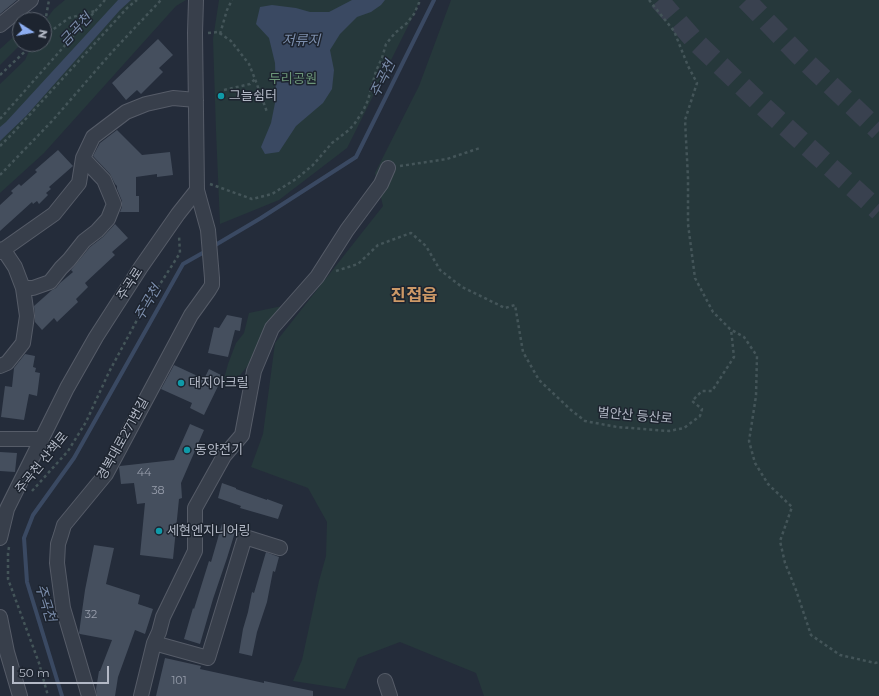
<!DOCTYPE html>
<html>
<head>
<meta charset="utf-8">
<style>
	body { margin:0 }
	#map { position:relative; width:879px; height:696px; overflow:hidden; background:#242c3a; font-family:Montserrat,sans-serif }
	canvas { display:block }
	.north { position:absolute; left:12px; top:12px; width:40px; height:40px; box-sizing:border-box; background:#1d242f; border:1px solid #59606b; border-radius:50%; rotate:101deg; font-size:11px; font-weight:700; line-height:16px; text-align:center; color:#b3b9c6 }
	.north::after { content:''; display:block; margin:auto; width:14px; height:18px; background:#8daef1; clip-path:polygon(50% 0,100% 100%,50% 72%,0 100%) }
	.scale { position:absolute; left:12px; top:666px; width:97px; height:18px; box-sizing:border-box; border:2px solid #b3b9c6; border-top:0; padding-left:5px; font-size:12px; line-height:14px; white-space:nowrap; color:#b3b9c6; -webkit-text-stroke:3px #1d242f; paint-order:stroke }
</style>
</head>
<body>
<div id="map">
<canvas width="879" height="696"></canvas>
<div class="north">N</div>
<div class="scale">50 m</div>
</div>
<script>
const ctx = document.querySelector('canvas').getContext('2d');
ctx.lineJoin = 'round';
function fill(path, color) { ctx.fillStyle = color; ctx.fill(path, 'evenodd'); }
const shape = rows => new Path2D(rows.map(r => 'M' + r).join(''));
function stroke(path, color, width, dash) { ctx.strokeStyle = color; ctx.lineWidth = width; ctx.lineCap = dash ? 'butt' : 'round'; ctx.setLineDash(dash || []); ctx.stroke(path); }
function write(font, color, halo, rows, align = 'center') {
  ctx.font = font + ' Montserrat,"Noto Sans KR",sans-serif'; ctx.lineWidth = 3; ctx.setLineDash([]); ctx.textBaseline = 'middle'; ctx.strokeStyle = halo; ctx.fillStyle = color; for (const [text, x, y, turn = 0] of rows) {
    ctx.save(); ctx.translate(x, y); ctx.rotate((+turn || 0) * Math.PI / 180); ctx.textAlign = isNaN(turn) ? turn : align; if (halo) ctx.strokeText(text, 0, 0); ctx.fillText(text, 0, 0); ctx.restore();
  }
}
fill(shape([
	[65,0,186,0,176,6,44,153,0,193,0,84,25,60,32,44,44,44,44,22,54,9],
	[219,0,420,0,416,10,347,148,279,200,220,224,216,131,213,39],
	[451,0,879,0,879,696,484,696,476,673,400,642,358,658,345,689,293,681,302,660,319,581,326,556,327,522,308,488,251,467,263,434,275,343,383,206,375,173,419,86],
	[20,31,20,44,21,44,0,65,0,49],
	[282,306,249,364,237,379,221,390,228,364,236,343,244,333,249,313]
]), '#26383b');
fill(shape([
	[118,0,131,0,120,10,26,116,0,141,0,127,6,122],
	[352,0,385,0,381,5,371,12,357,17,340,34,330,50,334,70,332,89,323,103,296,126,279,152,265,154,261,147,271,123,276,98,275,63,269,38,256,24,260,7,272,5,296,8,310,12,329,12]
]), '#3a4962');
stroke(shape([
	[212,247,261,218,356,157,434,0],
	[62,696,27,582,24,538,33,515,74,458,183,264,206,251]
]), '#3a4962', 4);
fill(shape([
	[0,0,17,0,0,14],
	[158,39,173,55,159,68,163,72,141,94,137,90,126,100,112,83],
	[117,130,142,155,170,152,173,175,157,177,157,174,136,177,136,196,139,196,139,212,120,212,122,207,122,201,117,189,117,186,115,184,110,174,93,156,100,143],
	[58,150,73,166,49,187,51,189,46,193,48,195,39,204,37,201,33,204,32,202,0,231,0,205,13,193,11,191,19,184,21,186,37,172,35,170],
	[115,224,128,238,112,252,115,255,85,283,88,287,76,299,78,302,57,322,54,318,42,330,35,322,35,315,34,306,52,290,56,288,60,283,73,272,71,270,90,247,103,237],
	[227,315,242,318,240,331,235,330,228,357,208,353,214,327,219,328],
	[25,354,35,356,33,367,36,368,35,372,40,373,37,396,29,394,24,420,1,417,5,386,12,387,14,368],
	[174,365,204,379,209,369,223,376,204,415,190,408,192,403,161,389],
	[190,424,204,430,181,483,182,498,179,499,173,559,140,555,145,503,137,504,134,483,121,484,119,467,120,466,174,460],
	[0,452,17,453,15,472,0,471],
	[222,483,236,488,236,489,267,500,267,499,283,505,278,519,240,508,241,506,218,498],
	[222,524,236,529,227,558,213,599,200,644,184,639,193,608,194,609,209,561,211,562],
	[94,545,114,548,106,584,140,595,138,604,153,609,145,634,135,630,118,677,115,696,97,696,96,689,99,671,100,671,112,640,80,634,79,633,85,590],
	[266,552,279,557,275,572,273,571,267,602,257,632,252,656,239,653,243,629,248,612,252,592,254,593],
	[165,658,201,666,200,669,264,683,264,681,313,691,313,696,156,696]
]), '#454f5e');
stroke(shape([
	[659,0,696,42,766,109,879,211],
	[746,0,800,56,879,131]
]), '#39414f', 20, [20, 10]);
const minor = shape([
	[0,25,31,0],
	[0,252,54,214,79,183,83,158,93,137,126,112,146,104,173,98,196,100],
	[23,288,33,288,50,282,61,268,69,260,84,241,97,231,108,219,114,204,104,180,83,158],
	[0,366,7,363,23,343,27,316,23,288,15,267,3,249],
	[0,439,42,439],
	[0,538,7,509,67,388,96,337,141,267,178,214,197,190],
	[0,617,7,652,20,696],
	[154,643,208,658,245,537,280,548],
	[385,681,390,696],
	[89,696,63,608,57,563,58,544,61,535,64,525,106,474,191,315,209,290,212,285,212,278,208,230,197,190,195,33,196,0],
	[141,696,154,643,159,632,163,617,195,551,195,508,224,456,242,435,254,371,272,328,317,277,347,230,381,184,388,168]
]);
stroke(minor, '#565c68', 16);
stroke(shape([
	[649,0,674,31,688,66,697,83,685,120,688,178,688,224,695,278,713,312,730,329,744,337,757,356,756,396,749,441,755,463,768,484,792,507,780,541,785,563,796,590,811,635,840,655,875,663,879,662],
	[44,28,49,0],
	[208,33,218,32,231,41,249,64,255,79,267,112],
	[220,34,227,10,232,0],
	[44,36,69,18,95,11],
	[0,75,33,44],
	[224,90,250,84,255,79],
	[0,119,105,0],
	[0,146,13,133,128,7,137,0],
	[400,166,447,159,480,148],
	[0,175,53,120,112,52,161,0],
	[210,184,252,199,272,194,296,179,313,165,332,143,349,130,355,123,363,111,368,100,376,71,382,58,386,44,395,33,407,23,414,14,419,3,419,0],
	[336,271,358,264,378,245,411,233,426,246,440,270,462,287,505,308,515,305,523,352,539,380,571,410,585,421,617,427,669,431,684,428,700,416,702,409,692,401,702,391,712,391,734,357,731,329],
	[32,491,68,451,86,422,109,372,137,320,180,253,179,236],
	[9,547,8,553,8,579,39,663,48,696]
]), '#445559', 2.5, [3, 3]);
stroke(minor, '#383f4b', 14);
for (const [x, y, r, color] of [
	[221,96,4,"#0f9aa8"],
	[181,383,4,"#0f9aa8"],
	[187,450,4,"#0f9aa8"],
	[159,531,4,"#0f9aa8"]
]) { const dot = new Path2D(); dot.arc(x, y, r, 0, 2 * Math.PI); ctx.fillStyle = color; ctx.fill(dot); stroke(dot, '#1d242f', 1.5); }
write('11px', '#989eac', null, [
	["44",144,473],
	["38",158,491],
	["32",91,615],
	["101",179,681]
]);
write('13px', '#6c9678', '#1d242f', [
	["두리공원",293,79]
]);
write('13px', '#b3b9c6', '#1d242f', [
	["그늘쉼터",229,96],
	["대지아크릴",189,383],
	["동양전기",195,450],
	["세현엔지니어링",167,531]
], 'left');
write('13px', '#b3b9c6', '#1d242f', [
	["주곡로",130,284,-57],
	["벌안산 등산로",635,416,5],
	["경복대로271번길",123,439,-61],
	["주곡천 산책로",42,463,-51]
]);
write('italic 14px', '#7c8eac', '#1d242f', [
	["금곡천",76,30,-47],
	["저류지",301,41],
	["주곡천",383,79,-64],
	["주곡천",148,303,-60],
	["주곡천",45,603,73]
]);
write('bold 17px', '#cd9967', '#1d242f', [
	["진접읍",414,296]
]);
</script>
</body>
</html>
